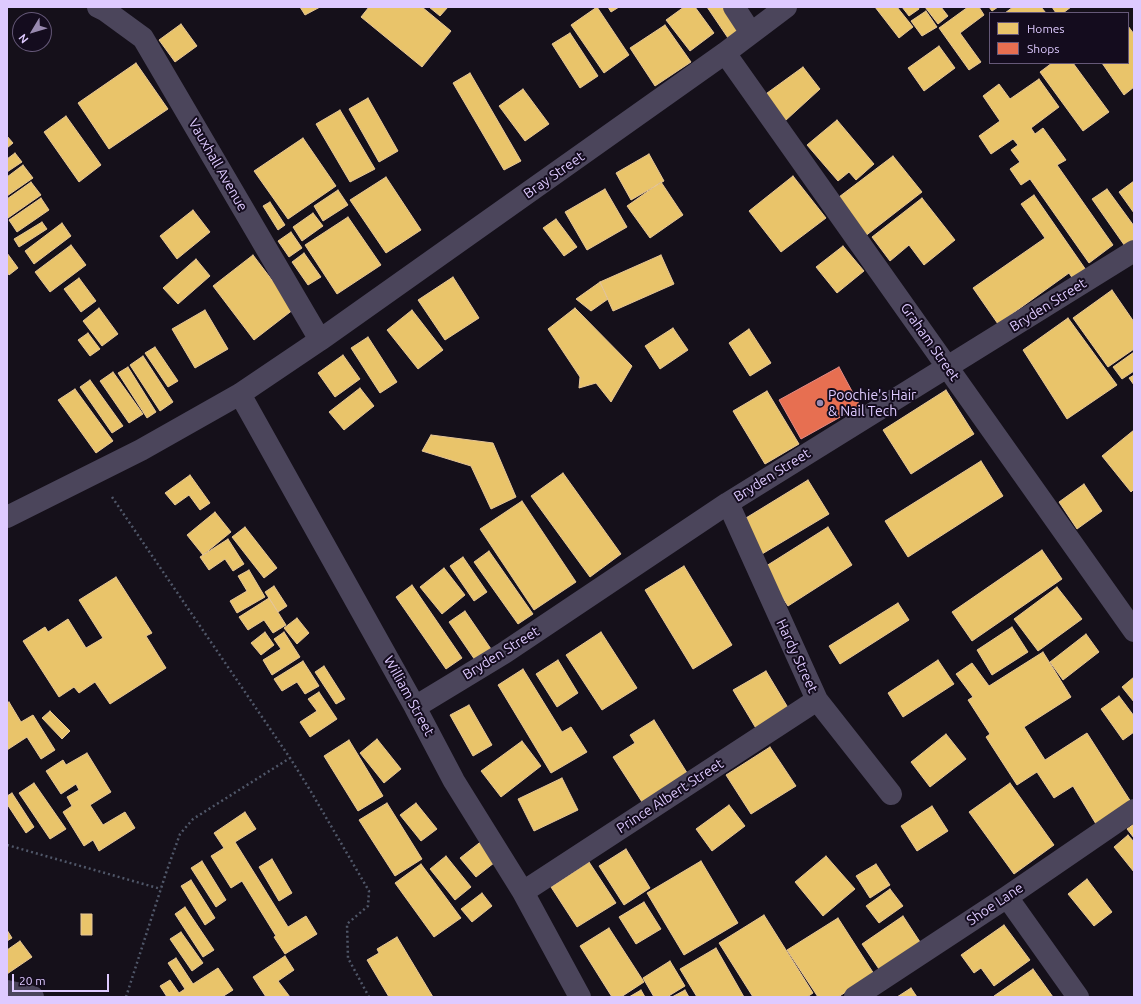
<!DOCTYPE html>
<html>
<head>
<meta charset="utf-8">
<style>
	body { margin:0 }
	#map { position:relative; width:1141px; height:1004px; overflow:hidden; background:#15101a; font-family:Ubuntu,sans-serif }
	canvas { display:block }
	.frame { position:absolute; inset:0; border:8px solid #decaff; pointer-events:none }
	.legend { position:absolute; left:989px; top:12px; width:140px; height:52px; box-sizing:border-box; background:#140c1e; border:1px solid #655878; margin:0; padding:5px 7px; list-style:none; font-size:12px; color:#decaff }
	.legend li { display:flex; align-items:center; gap:8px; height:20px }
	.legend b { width:20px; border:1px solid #655878 }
	.north { position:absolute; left:12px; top:12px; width:40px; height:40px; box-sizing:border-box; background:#140c1e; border:1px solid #655878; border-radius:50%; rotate:232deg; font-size:11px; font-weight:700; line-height:16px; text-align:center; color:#decaff }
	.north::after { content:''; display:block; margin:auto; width:14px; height:18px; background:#9889af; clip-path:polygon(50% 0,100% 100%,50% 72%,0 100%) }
	.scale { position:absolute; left:12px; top:974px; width:97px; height:18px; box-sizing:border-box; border:2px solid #decaff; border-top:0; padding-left:5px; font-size:12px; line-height:14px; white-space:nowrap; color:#decaff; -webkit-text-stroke:3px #140c1e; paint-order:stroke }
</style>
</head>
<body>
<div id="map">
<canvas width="1141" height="1004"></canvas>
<div class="frame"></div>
<ul class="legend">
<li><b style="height:11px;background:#e9c46a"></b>Homes</li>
<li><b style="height:11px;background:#e76f51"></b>Shops</li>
</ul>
<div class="north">N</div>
<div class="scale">20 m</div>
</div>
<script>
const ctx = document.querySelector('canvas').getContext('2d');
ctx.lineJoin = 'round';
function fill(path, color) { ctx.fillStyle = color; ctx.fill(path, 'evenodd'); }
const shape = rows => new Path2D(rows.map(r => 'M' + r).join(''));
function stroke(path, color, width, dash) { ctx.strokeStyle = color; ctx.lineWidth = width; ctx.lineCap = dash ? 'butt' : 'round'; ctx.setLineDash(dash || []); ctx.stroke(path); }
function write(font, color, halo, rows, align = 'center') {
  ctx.font = font + ' Ubuntu,sans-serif'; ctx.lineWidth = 4; ctx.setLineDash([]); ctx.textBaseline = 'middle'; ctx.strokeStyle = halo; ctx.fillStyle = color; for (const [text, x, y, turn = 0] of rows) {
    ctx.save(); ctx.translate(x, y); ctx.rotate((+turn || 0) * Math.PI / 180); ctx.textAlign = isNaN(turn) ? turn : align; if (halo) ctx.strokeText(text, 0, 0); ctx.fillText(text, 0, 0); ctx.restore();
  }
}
const homes = shape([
	[300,7,320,7,305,15,300,7],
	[369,7,422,7,451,31,422,67,361,17,369,7],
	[429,7,448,7,440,16,429,7],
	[597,7,629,55,604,73,571,25,597,7],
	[608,7,619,7,611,12,608,7],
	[684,7,695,7,714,33,690,51,666,20,684,7],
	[707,7,742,7,752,22,728,38,707,7],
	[875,7,897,7,913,27,899,38,875,7],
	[902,7,918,7,919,9,909,16,902,7],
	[925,7,941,7,948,16,938,24,925,7],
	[968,7,979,7,984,15,960,33,981,62,969,70,939,28,968,7],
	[989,7,998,7,992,11,989,7],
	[1013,7,1041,7,1046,13,1005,13,1013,7],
	[1052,7,1071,7,1063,13,1056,13,1052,7],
	[926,11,937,27,922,36,911,21,926,11],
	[181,24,197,46,175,62,159,40,181,24],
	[665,25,691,62,655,86,630,48,665,25],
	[1128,26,1134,34,1134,87,1124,95,1102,63,1128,63,1128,26],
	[570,33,598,76,580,88,552,44,570,33],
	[939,46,955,68,924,91,908,68,939,46],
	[136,63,168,109,109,149,78,103,136,63],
	[1052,63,1073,63,1109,112,1083,131,1040,72,1052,63],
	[803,67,820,89,785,121,763,96,803,67],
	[470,73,521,161,504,170,453,83,470,73],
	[1039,79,1059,107,1031,128,1035,134,1043,128,1066,160,1057,165,1113,245,1089,263,1030,179,1021,185,1010,169,1020,162,1011,150,1018,145,1013,139,991,154,979,136,1000,121,983,96,999,84,1010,99,1039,79],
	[523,89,549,124,525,141,499,106,523,89],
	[368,98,398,151,379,162,349,109,368,98],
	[340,110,375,169,350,182,316,124,340,110],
	[66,116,101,165,79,182,44,132,66,116],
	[837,120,874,164,856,180,849,172,838,181,807,145,837,120],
	[7,136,13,143,7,148,7,136],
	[303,138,336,186,288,219,254,171,303,138],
	[15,153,22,162,7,172,7,159,15,153],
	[649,154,664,181,631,200,616,173,649,154],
	[893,156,922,192,864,237,835,200,893,156],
	[23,165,33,178,7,196,7,177,23,165],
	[793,176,826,218,781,252,749,211,793,176],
	[386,177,421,230,386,253,350,200,386,177],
	[1134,181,1134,213,1119,192,1134,181],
	[31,182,41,195,8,218,7,217,7,199,31,182],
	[661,182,683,215,650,238,627,206,661,182],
	[605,189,627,227,587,250,565,212,605,189],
	[1107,189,1134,226,1134,244,1127,249,1092,199,1107,189],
	[338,190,348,205,323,221,314,206,338,190],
	[1034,195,1086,270,1073,279,1069,273,998,324,973,288,1045,238,1021,204,1034,195],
	[41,198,49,210,17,232,9,220,41,198],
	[922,198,955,240,924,265,909,245,890,261,872,237,922,198],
	[270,202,285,225,278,230,263,206,270,202],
	[193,210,210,232,177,259,160,236,193,210],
	[313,213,323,226,302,241,293,227,313,213],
	[348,217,381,265,337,294,305,245,348,217],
	[556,219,577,247,564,256,543,228,556,219],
	[42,222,47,229,19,247,14,239,42,222],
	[62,223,71,236,34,264,25,251,62,223],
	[291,232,302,248,289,257,278,241,291,232],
	[71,245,86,265,50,292,35,272,71,245],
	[843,246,864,271,837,293,816,267,843,246],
	[7,253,18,268,9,275,7,272,7,253],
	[304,253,321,277,308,285,292,262,304,253],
	[253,255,294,309,254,340,213,286,253,255],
	[661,255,674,284,613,311,600,282,661,255],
	[196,259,210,276,178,304,163,288,196,259],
	[453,277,479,318,445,340,418,300,453,277],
	[79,278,96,301,81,312,64,289,79,278],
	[600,282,608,299,591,311,576,299,600,282],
	[1112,290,1134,322,1134,349,1108,367,1073,318,1112,290],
	[99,308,118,334,102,346,83,321,99,308],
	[575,308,632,366,611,402,596,383,579,388,580,377,548,329,575,308],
	[205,310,228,349,195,368,172,329,205,310],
	[412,310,443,350,418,369,387,330,412,310],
	[1068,318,1117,385,1067,419,1023,350,1068,318],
	[673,328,688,350,660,369,645,346,673,328],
	[749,329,771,363,750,376,729,343,749,329],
	[88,333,100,349,90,356,78,340,88,333],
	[368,337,397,382,380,393,351,348,368,337],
	[155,347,178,381,168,387,145,353,155,347],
	[1134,352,1134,371,1122,379,1113,367,1134,352],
	[343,355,360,379,335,397,318,373,343,355],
	[143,356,173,402,160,411,130,365,143,356],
	[128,367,156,412,147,418,118,373,128,367],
	[113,372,143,414,129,423,100,381,113,372],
	[1134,375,1134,385,1129,378,1134,375],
	[90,380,123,426,112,433,80,387,90,380],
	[360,388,374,406,344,430,329,412,360,388],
	[75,389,113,441,96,453,58,400,75,389],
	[946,390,974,434,911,474,883,430,946,390],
	[767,391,799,444,765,464,733,411,767,391],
	[1134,430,1134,489,1131,492,1102,456,1134,430],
	[431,435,493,443,516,497,491,509,471,466,422,451,431,435],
	[981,461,1003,496,908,557,885,521,981,461],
	[563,473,621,554,590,577,531,496,563,473],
	[190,475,210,503,200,510,189,495,175,505,165,493,190,475],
	[808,480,829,514,762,554,741,521,808,480],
	[1084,484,1102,511,1077,529,1059,502,1084,484],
	[522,501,576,582,534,610,480,529,522,501],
	[215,512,231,532,203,555,187,535,215,512],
	[245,527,277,568,264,578,232,537,245,527],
	[828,527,852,565,788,606,763,568,828,527],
	[228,539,244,564,233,571,225,559,209,570,200,557,228,539],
	[1042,550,1062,579,972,641,952,612,1042,550],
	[489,551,533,614,518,624,474,562,489,551],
	[463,557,487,592,474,601,450,566,463,557],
	[684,566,732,645,693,669,645,590,684,566],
	[444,568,465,595,442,614,420,587,444,568],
	[249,570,265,597,237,613,230,601,247,591,238,576,249,570],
	[116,577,152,633,146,636,166,668,110,704,95,682,79,693,74,687,59,697,23,641,45,627,48,632,68,619,86,648,103,638,79,600,116,577],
	[412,585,462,658,446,669,396,597,412,585],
	[274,586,287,606,278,612,265,592,274,586],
	[1057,587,1082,619,1038,651,1014,619,1057,587],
	[269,598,286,625,273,633,264,620,248,630,239,617,269,598],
	[898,603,909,620,840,664,829,646,898,603],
	[465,611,491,649,475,660,449,622,465,611],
	[297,618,309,633,297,644,284,628,297,618],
	[1012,627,1028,652,992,675,977,650,1012,627],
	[265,632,274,645,261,655,251,643,265,632],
	[284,632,300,657,272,675,263,660,281,649,274,639,284,632],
	[601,632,637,688,602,710,566,655,601,632],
	[1086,634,1099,652,1063,680,1050,662,1086,634],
	[1043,652,1071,697,1024,727,1045,760,1087,733,1131,802,1096,824,1073,786,1054,798,1037,772,1017,785,986,737,990,734,968,700,973,697,956,674,972,663,989,686,1043,652],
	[558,660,578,693,557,707,536,674,558,660],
	[938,660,954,684,903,717,888,693,938,660],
	[303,661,319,686,305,694,297,682,282,691,274,679,303,661],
	[324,666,345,699,336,704,315,672,324,666],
	[523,669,562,732,571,727,587,752,551,773,498,685,523,669],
	[766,671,790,711,757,730,733,690,766,671],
	[1134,677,1134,702,1122,687,1134,677],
	[319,692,337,719,310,737,300,722,317,711,308,699,319,692],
	[1119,696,1134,716,1134,732,1123,740,1101,709,1119,696],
	[9,702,21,722,33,715,55,750,41,759,27,737,7,750,7,703,9,702],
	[469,705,492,745,473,756,450,715,469,705],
	[50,711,70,731,62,739,42,718,50,711],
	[654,720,689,776,644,805,613,757,635,743,630,735,654,720],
	[946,734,966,759,930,787,911,762,946,734],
	[377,739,401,769,384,783,360,753,377,739],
	[349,740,383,796,358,811,324,756,349,740],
	[522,741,541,766,501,797,481,771,522,741],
	[770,747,796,786,751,814,726,775,770,747],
	[87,753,111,792,90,805,103,825,125,812,135,828,99,851,93,840,84,846,63,812,72,806,67,797,79,790,76,784,61,794,46,771,63,760,66,765,87,753],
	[562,778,578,810,534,831,518,799,562,778],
	[34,783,66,829,50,839,19,793,34,783],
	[1010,783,1054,845,1014,874,969,812,1010,783],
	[12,793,34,827,26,833,7,804,7,796,12,793],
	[387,803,422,859,395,876,359,820,387,803],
	[416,803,437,829,421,841,400,815,416,803],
	[729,805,745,826,712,851,696,829,729,805],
	[932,806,948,831,917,851,901,826,932,806],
	[245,812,256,829,235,842,288,927,306,916,317,934,285,954,274,937,276,936,242,881,231,888,211,856,224,848,214,833,245,812],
	[1134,824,1134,838,1127,829,1134,824],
	[1128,835,1134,842,1134,872,1114,847,1128,835],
	[483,840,499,859,476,877,460,858,483,840],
	[626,849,650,888,624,905,599,866,626,849],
	[446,856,471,887,455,900,430,869,446,856],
	[826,856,855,889,823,916,795,882,826,856],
	[272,859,292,893,279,901,259,867,272,859],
	[202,861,226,900,216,907,191,868,202,861],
	[701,861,738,923,684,955,647,893,701,861],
	[589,862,616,903,577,927,551,887,589,862],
	[421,864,461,918,434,937,395,883,421,864],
	[876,864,890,885,870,898,856,876,876,864],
	[1087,879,1112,912,1094,926,1068,894,1087,879],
	[191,880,215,918,205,925,181,886,191,880],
	[890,889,903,906,879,923,866,906,890,889],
	[482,893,492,906,472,922,461,909,482,893],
	[644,902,661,929,636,944,619,917,644,902],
	[185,907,214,950,203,957,175,914,185,907],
	[81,914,92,914,92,935,81,935,81,914],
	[764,915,813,993,807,997,753,997,719,943,764,915],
	[903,916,922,945,881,972,862,944,903,916],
	[838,918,874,974,838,997,818,997,787,950,838,918],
	[1004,925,1030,960,994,986,981,968,974,973,961,955,1004,925],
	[609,928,644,982,621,997,612,997,580,946,609,928],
	[7,930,12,938,7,941,7,930],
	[181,932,203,963,192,971,170,939,181,932],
	[397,937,433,997,389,997,367,960,379,953,377,949,397,937],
	[20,941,32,957,7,974,7,950,20,941],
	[716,948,744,997,697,997,680,969,716,948],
	[285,956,294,970,278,981,290,997,266,997,253,977,285,956],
	[176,958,193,984,218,968,233,990,222,997,167,997,160,986,170,980,179,993,185,989,168,963,176,958],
	[670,961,685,986,667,997,654,997,643,978,670,961],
	[1033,969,1053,997,994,997,994,996,1033,969],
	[911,988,917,997,897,997,911,988],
	[641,990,645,997,629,997,641,990],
	[685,990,689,997,672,997,685,990]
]);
fill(homes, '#e9c46a');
stroke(homes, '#e6c697', 1);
const shops = shape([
	[839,367,860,406,801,439,779,400,839,367]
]);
fill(shops, '#e76f51');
stroke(shops, '#e48a85', 1);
stroke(shape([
	[112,497,290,758,310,790,369,891,368,906,347,924,348,958,369,997],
	[7,845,161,889],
	[126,997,166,873,180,834,193,819,290,758]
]), '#505769', 2.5, [2, 3]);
stroke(shape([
	[98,7,106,11,143,38,320,340],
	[734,7,751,33],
	[725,53,1134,631],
	[240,394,415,707,454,781,523,892,580,997],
	[728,503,817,700,891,794],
	[7,517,141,450,240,394,320,340,725,53,786,7],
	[415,707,504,653,728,503,1134,251],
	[523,892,817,700],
	[1007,897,1078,997],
	[7,991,33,997],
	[855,997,1007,897,1134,810]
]), '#4b455b', 22);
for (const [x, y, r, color] of [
	[820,403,4,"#9889af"]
]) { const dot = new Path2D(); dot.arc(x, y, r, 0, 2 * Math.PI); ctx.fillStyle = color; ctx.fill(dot); stroke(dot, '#140c1e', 1.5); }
write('14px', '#decaff', '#140c1e', [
	["Vauxhall Avenue",218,165,60],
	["Bray Street",554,175,-35],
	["Bryden Street",1048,305,-32],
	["Graham Street",930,342,55],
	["Bryden Street",772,475,-32],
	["Bryden Street",501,653,-32],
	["Hardy Street",797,656,65],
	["William Street",409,696,61],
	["Prince Albert Street",670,796,-33],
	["Shoe Lane",995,904,-34]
]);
write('14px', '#decaff', '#140c1e', [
	["Poochie's Hair",828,395],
	["& Nail Tech",828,411]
], 'left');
</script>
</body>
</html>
